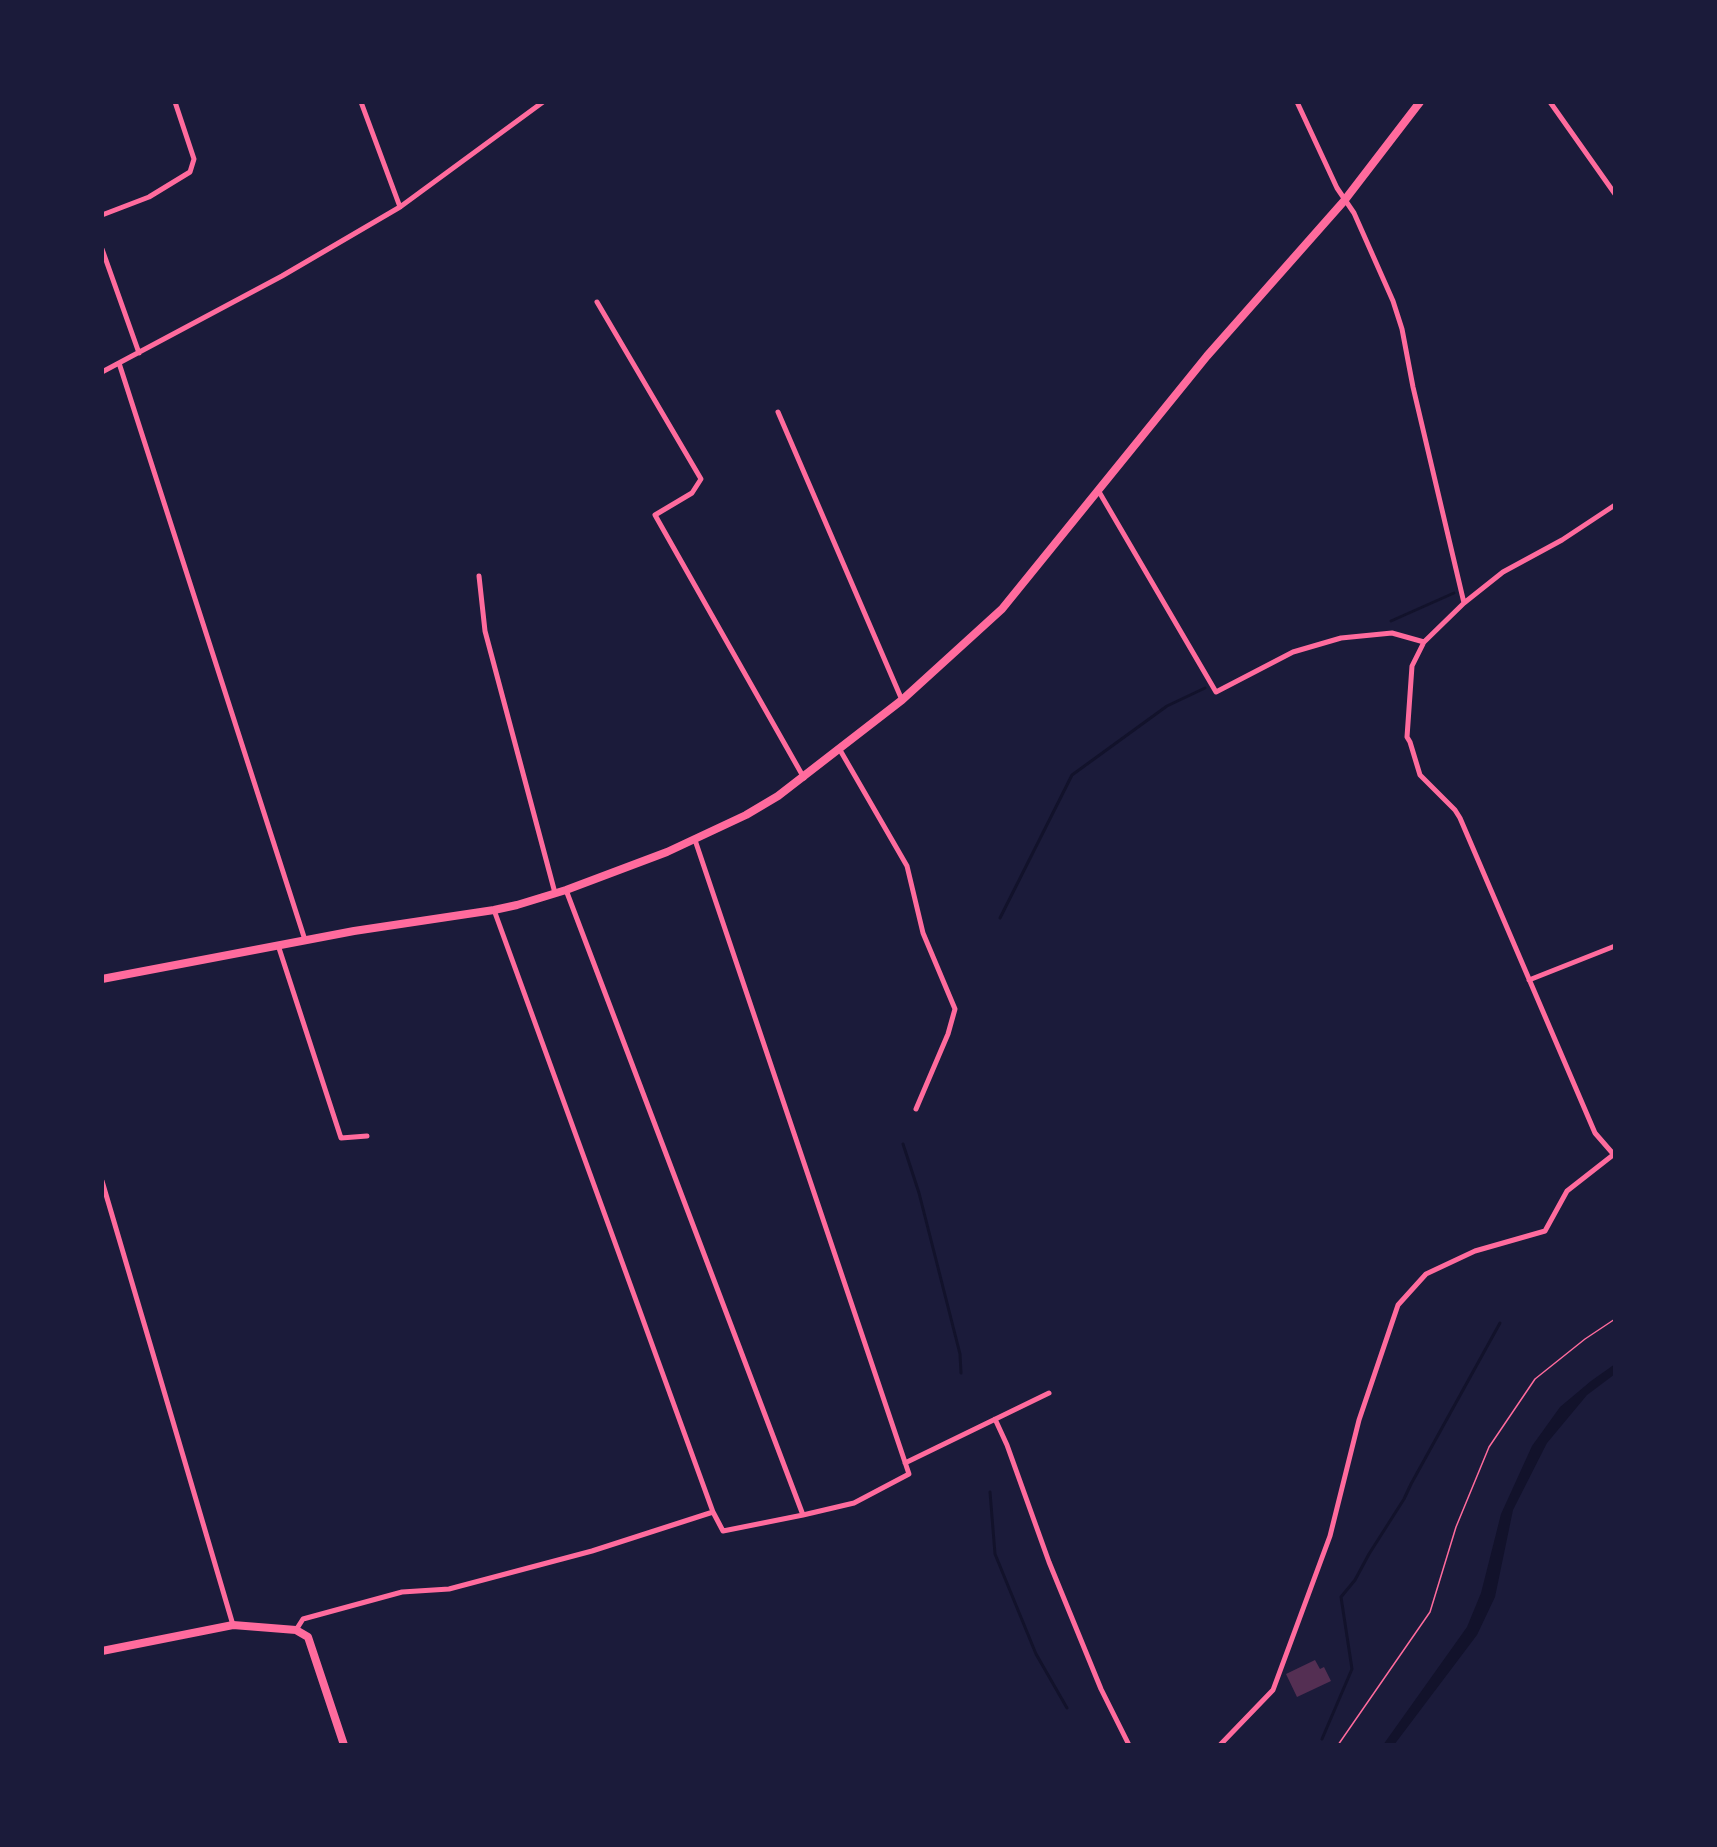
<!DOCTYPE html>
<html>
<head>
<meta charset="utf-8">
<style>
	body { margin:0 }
	#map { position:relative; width:1717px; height:1847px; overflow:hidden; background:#1b1b3a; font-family:Cabin,sans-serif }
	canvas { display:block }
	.frame { position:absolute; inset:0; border:104px solid #1b1b3a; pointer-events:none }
</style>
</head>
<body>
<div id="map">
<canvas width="1717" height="1847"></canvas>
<div class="frame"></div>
</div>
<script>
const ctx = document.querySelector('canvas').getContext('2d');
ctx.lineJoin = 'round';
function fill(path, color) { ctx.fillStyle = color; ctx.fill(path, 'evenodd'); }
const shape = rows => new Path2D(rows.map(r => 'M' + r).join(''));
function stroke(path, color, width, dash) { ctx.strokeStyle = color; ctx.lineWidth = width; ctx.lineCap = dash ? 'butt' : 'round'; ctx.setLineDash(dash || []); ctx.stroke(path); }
fill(shape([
	[1615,1364,1615,1374,1587,1395,1547,1443,1513,1510,1495,1597,1477,1635,1394,1745,1383,1745,1467,1627,1481,1593,1501,1514,1532,1446,1560,1407,1591,1381]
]), '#12122b');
stroke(shape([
	[1391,621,1454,593],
	[1000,918,1072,775,1167,706,1205,688],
	[903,1144,919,1193,960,1354,961,1373],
	[990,1492,995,1554,1036,1654,1067,1708],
	[1322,1739,1352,1669,1341,1597,1355,1580,1369,1554,1404,1499,1411,1484,1500,1323]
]), '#12122b', 3);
fill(shape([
	[1315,1660,1320,1669,1324,1667,1331,1681,1297,1697,1286,1674]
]), '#542f53');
stroke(shape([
	[1338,1745,1430,1612,1456,1527,1489,1447,1535,1379,1585,1339,1615,1319]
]), '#ff6b9d', 1.5);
stroke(shape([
	[361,102,400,207],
	[1297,102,1337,188,1354,213,1393,301,1402,329,1413,387,1464,603],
	[1550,102,1615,194],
	[102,215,149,197,190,172,194,159,175,102],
	[102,249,139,353],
	[597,302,701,479,692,493,655,515,804,778],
	[119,363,305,940],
	[102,372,282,276,400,207,543,102],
	[778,412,902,700],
	[1098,490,1216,692,1293,652,1341,638,1392,633,1424,642],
	[1615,505,1562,540,1503,572,1464,603,1424,642,1412,666,1407,737,1410,742,1420,775,1455,810,1460,818,1595,1133,1615,1156],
	[479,576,485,631,555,893],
	[840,750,907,866,923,933,955,1009,948,1034,916,1109],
	[566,890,803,1515],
	[494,910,713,1512],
	[278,945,341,1138,367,1136],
	[1529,980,1615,946],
	[102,1181,233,1625],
	[995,1419,1007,1445,1049,1562,1101,1689,1129,1745],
	[905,1463,1049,1393],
	[296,1630,303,1619,402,1592,449,1589,592,1551,713,1512,723,1531,803,1515,854,1503,909,1474,695,840],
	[1220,1745,1273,1690,1330,1536,1359,1420,1398,1305,1426,1274,1475,1251,1545,1231,1567,1191,1613,1155]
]), '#ff6b9d', 5);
stroke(shape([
	[102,979,354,931,494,910,517,905,566,890,667,852,746,815,778,796,902,700,1002,609,1207,356,1344,201,1420,102],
	[102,1651,233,1625,296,1630,308,1637,344,1745]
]), '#ff6b9d', 8);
</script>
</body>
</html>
